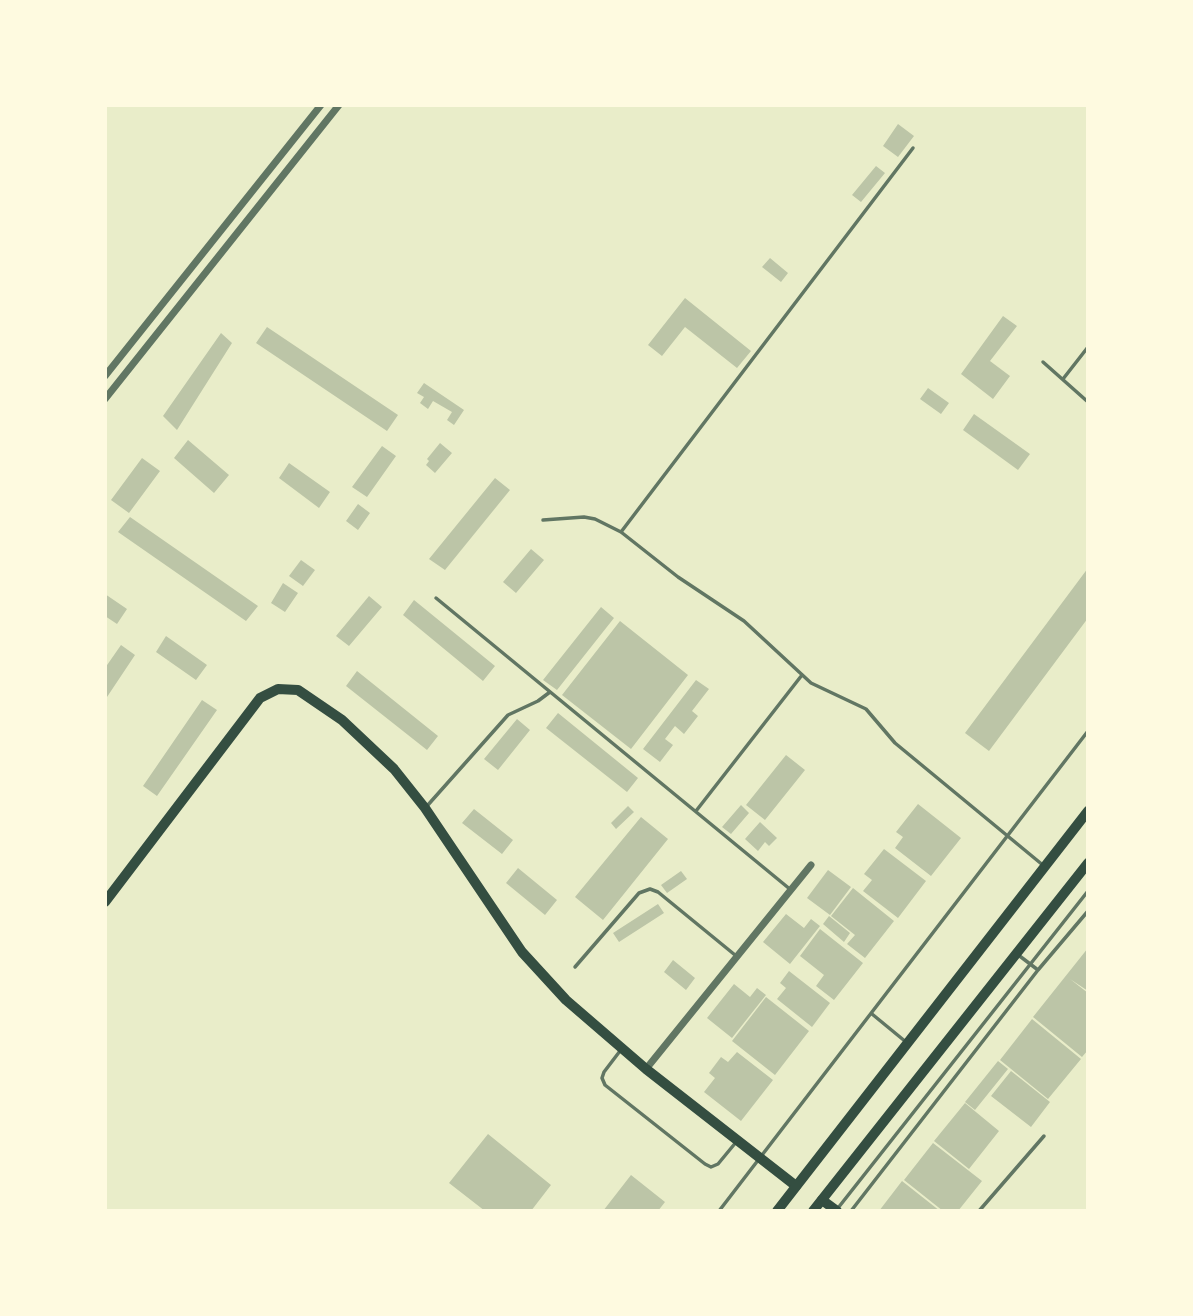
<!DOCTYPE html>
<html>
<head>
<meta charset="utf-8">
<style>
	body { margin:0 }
	#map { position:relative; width:1193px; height:1316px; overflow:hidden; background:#e9edc9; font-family:"Source Sans 3",sans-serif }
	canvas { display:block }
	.frame { position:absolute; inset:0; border:107px solid #fefae0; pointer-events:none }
</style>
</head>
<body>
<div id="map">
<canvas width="1193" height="1316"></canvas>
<div class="frame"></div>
</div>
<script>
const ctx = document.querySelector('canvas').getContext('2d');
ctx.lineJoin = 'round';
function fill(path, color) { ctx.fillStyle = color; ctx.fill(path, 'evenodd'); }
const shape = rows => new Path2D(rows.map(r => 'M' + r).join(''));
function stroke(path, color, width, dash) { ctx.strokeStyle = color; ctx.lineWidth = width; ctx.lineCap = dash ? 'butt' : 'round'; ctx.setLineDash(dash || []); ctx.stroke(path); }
fill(shape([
	[898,124,914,136,898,157,883,146],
	[876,166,885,173,861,202,852,195],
	[770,258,788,273,781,282,762,267],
	[685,298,751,351,737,368,685,327,662,356,648,345],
	[1003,316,1017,326,990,361,1010,376,993,399,961,374],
	[267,327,398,415,387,431,256,343],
	[221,333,232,343,177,430,163,416],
	[424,383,464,410,454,425,447,420,452,412,433,401,428,409,420,403,424,397,417,393],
	[928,388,949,403,941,414,920,399],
	[974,414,1030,454,1018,470,963,430],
	[188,440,229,475,214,493,174,458],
	[440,443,452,453,435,473,426,465,429,461,427,459],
	[382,446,396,456,367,497,352,487],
	[142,458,160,471,129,513,111,500],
	[289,463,330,492,319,508,279,478],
	[495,478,510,490,445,570,429,559],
	[358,504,370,513,358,530,346,521],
	[130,517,258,606,246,621,118,532],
	[531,549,544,560,516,593,503,582],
	[301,560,315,570,303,586,289,576],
	[1088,568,1088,618,989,751,965,733],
	[283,583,298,593,285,612,271,603],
	[105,594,127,609,117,624,105,616],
	[369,596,382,607,349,646,336,636],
	[414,600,495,666,483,681,403,615],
	[601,607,614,618,557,690,543,680],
	[620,621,688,675,631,749,562,695],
	[166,636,207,665,196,680,156,652],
	[121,645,135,655,107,697,105,695,105,668],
	[357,671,438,736,427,750,346,686],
	[696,680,709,689,692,711,698,716,684,734,675,726,665,739,673,745,660,762,643,749],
	[202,700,217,710,157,796,143,786],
	[558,713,638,778,627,792,546,728],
	[517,719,530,730,498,770,484,759],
	[786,755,805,770,765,820,746,805],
	[918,804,961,838,931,876,895,848,903,837,896,832],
	[741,805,749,813,731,834,722,827],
	[628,806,634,812,616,829,611,823],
	[474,809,513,840,502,854,462,823],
	[641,817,668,839,603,920,575,897],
	[760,822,777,838,769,846,765,842,758,851,745,839],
	[884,849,926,881,898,918,863,891,872,880,864,874],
	[518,868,557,900,545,915,506,883],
	[828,870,851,887,830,915,807,898],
	[681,871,687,879,667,893,661,885],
	[853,888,894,921,865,958,847,944,855,935,831,916],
	[658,904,664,913,619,942,613,933],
	[786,914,804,928,811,919,820,926,790,964,763,942],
	[829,916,850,933,844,942,823,924],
	[820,929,863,963,834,1000,816,986,824,975,800,956],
	[1088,948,1088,991,1070,979,1088,993,1088,1050,1082,1057,1033,1017],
	[673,960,695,978,686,990,664,972],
	[789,971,830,1003,812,1027,777,999,786,988,780,983],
	[734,984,750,997,757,988,766,995,732,1038,707,1018],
	[766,997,809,1031,775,1075,732,1041],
	[1032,1019,1081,1059,1048,1099,1000,1060],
	[737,1052,773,1080,741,1121,704,1092,715,1078,709,1073,721,1057,728,1062],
	[998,1061,1008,1069,975,1110,965,1102],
	[1011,1071,1050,1102,1031,1127,991,1096],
	[965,1103,999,1131,969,1169,934,1141],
	[488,1134,551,1185,531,1211,485,1211,449,1183],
	[933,1143,982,1181,958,1211,943,1211,904,1180],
	[631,1175,665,1202,658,1211,603,1211],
	[902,1181,940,1211,879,1211]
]), '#bcc5a7');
stroke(shape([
	[1043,362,1088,402],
	[1063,379,1088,347],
	[543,520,584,517,595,519,621,532,678,577,744,621,811,683,866,709,895,743,1044,866],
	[621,532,913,148],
	[436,598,791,890],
	[427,806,508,715,538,701,550,692],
	[696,811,802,675],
	[1017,954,1038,970],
	[575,967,639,893,650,889,658,892,735,955],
	[872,1014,906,1042],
	[620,1051,604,1072,602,1078,605,1085,705,1164,711,1167,718,1164,737,1141],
	[838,1208,1088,891],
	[719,1211,1088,731],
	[851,1211,1038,970,1088,911],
	[979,1211,1044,1136]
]), '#617663', 3.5);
stroke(shape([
	[105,376,321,105],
	[105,399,339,105],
	[646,1069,811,865]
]), '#617663', 7);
stroke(shape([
	[105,902,260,698,278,689,298,690,342,720,394,769,425,808,522,952,566,1000,646,1069,796,1186],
	[822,1200,837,1211]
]), '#344e41', 10);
stroke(shape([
	[777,1211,1088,811],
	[813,1211,1088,863]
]), '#344e41', 10);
</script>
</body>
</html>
